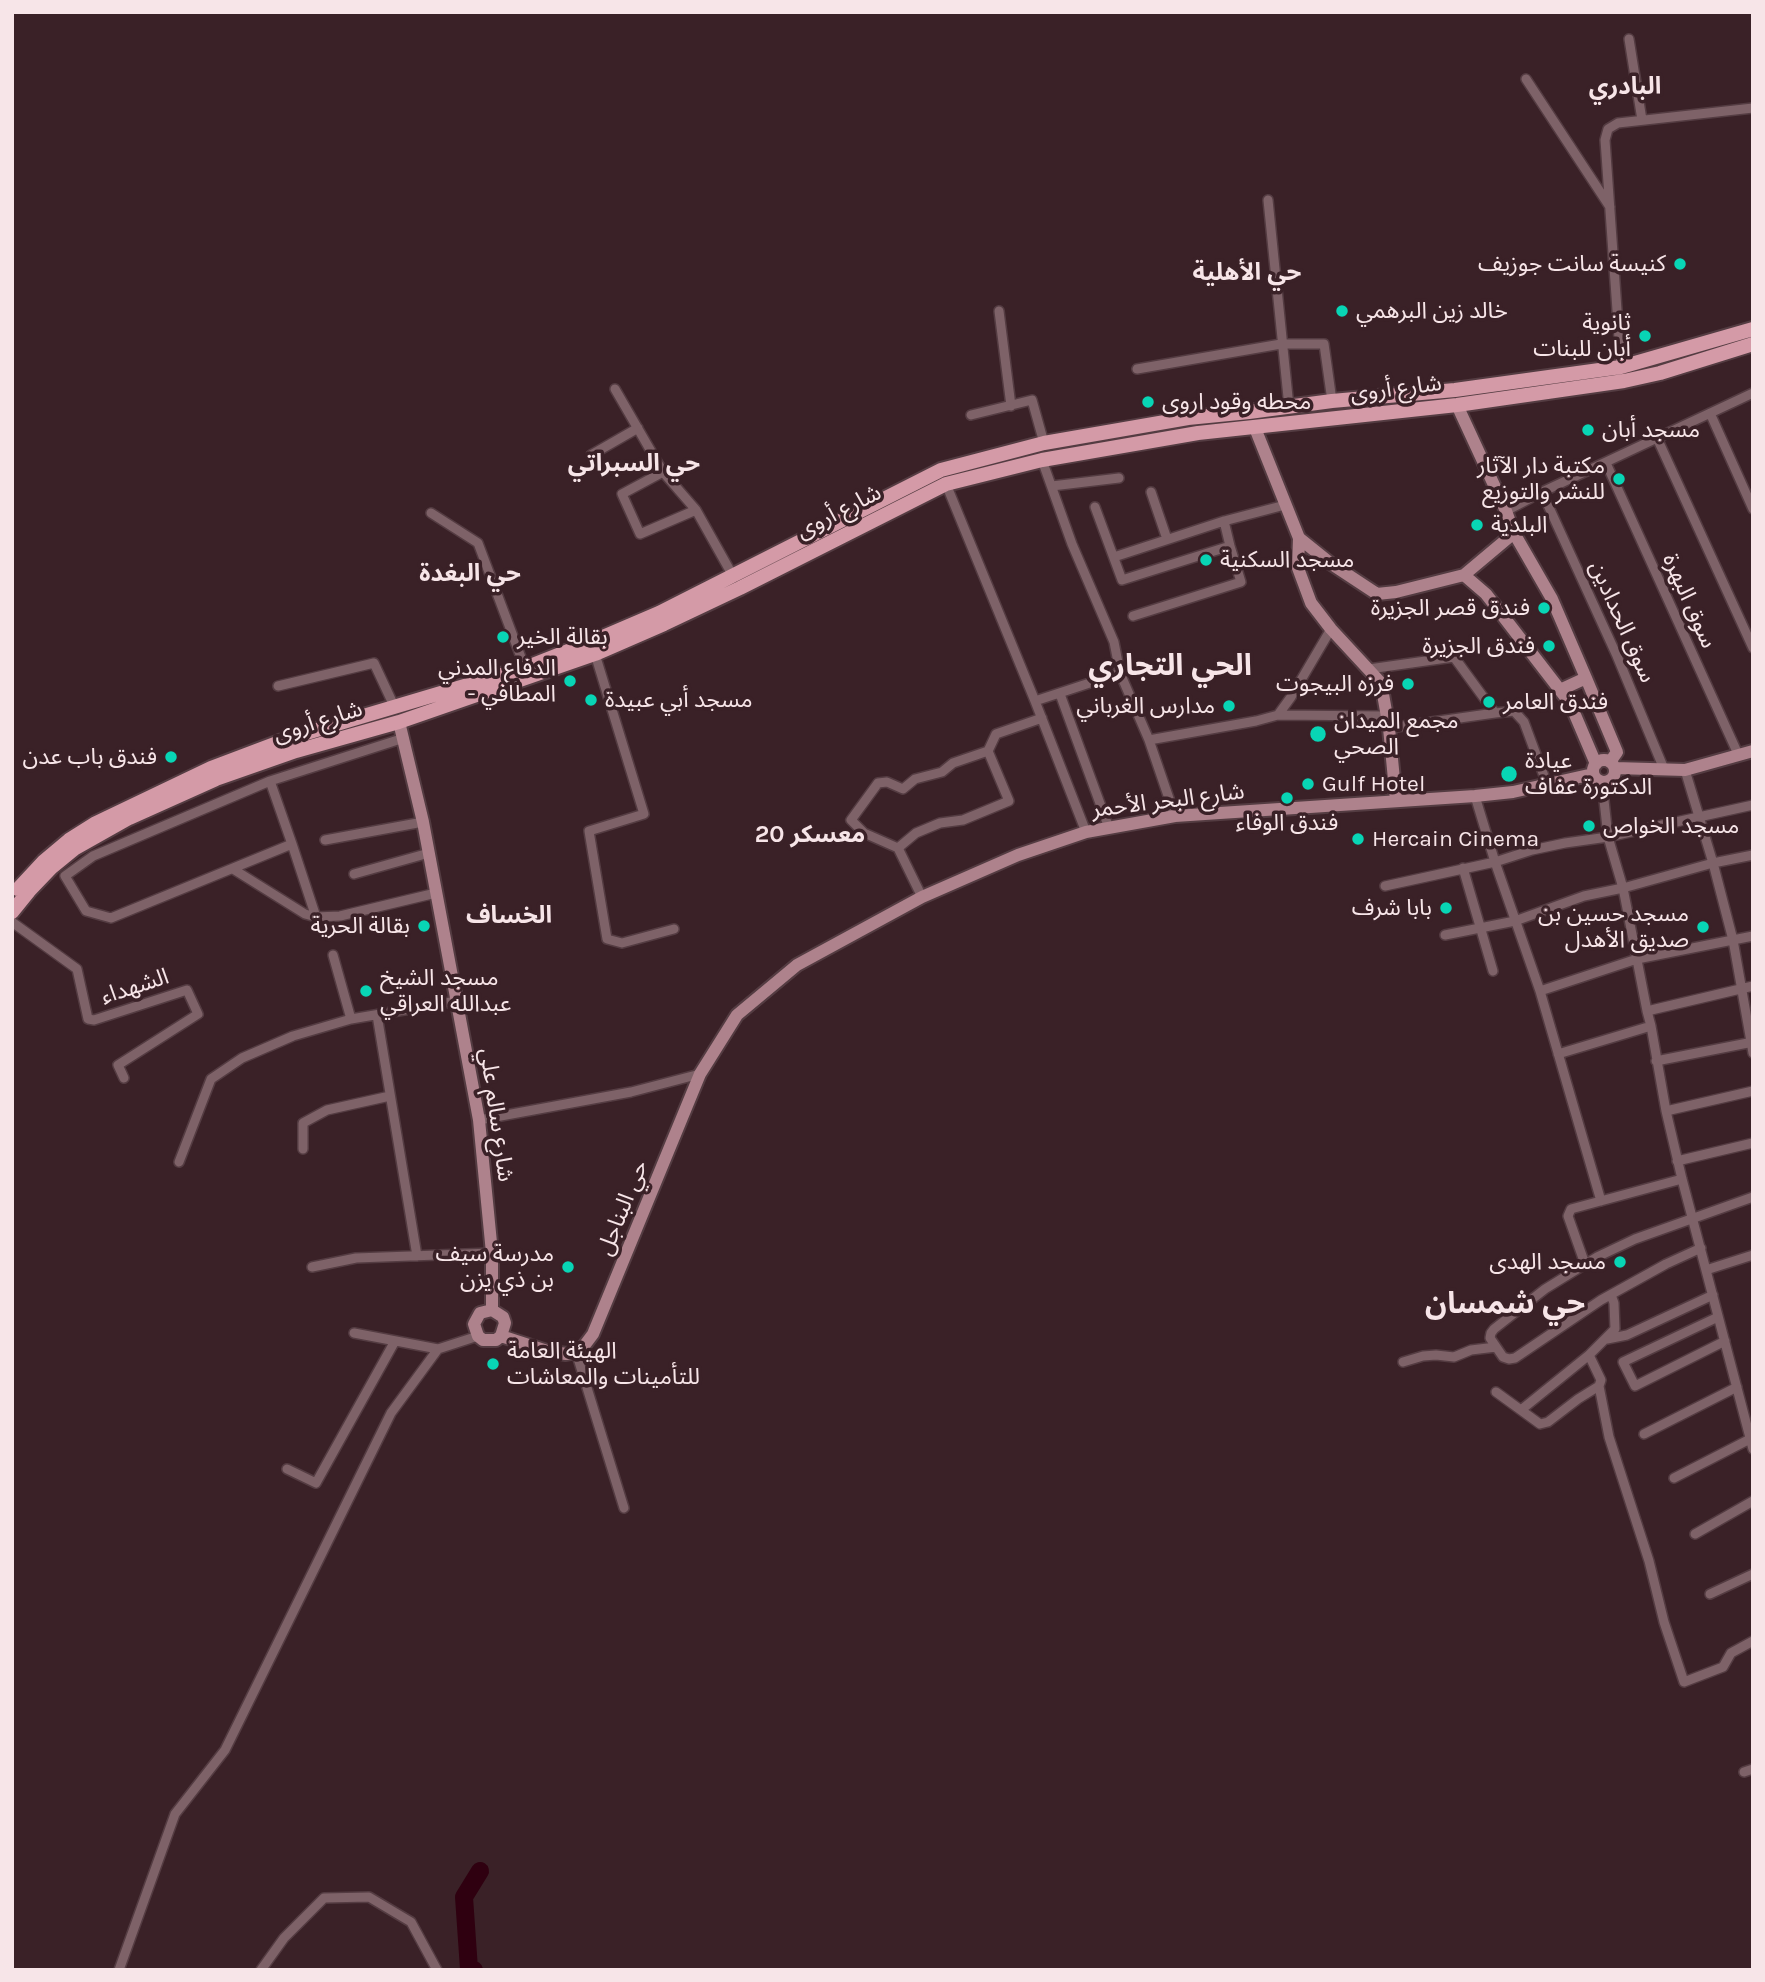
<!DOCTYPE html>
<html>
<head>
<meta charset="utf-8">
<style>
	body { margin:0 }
	#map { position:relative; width:1765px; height:1982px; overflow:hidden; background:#3a2127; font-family:Karla,sans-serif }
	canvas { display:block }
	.frame { position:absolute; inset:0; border:14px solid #f7e5e8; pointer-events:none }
</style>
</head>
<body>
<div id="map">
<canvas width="1765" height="1982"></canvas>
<div class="frame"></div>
</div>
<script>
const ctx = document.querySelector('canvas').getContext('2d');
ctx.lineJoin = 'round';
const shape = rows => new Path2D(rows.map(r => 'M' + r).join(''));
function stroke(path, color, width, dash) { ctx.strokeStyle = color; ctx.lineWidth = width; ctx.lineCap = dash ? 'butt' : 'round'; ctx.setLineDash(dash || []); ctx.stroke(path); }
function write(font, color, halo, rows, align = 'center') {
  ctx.font = font + ' Karla,"Noto Sans Arabic",sans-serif'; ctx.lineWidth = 7; ctx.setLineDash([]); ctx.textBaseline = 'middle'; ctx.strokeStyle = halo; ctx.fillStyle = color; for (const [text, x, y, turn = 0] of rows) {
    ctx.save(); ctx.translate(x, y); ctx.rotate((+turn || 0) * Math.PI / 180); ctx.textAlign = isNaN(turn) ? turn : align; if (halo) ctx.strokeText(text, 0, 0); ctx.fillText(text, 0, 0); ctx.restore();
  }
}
stroke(shape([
	[474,1970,469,1969,464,1897,480,1871]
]), '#2f0010', 18);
const street = shape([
	[1629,39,1642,120],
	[1526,79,1610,207],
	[1268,200,1289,407],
	[999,311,1011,406],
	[1621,367,1605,140,1608,129,1618,123,1753,108],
	[1137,369,1281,344,1324,344,1332,401],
	[615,389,663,472,696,510,733,576],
	[1710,413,1753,509],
	[971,415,1032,400,1044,443],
	[1657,438,1753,648],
	[591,455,638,428],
	[1042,460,1072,544,1114,642,1120,673],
	[1606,463,1738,754],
	[663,472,622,494,640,534,696,510],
	[946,484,1035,701,1086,832],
	[1052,486,1119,478],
	[1151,492,1167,539],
	[1542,492,1617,656,1664,769],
	[1095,507,1122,580,1230,546],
	[1506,511,1542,492,1753,393],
	[431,513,478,543,525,668],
	[1114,557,1224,521,1285,505],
	[1133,616,1241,582,1230,546,1224,521],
	[595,654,644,814,589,831,607,939,622,943,674,929],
	[1369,669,1454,657,1495,713,1514,711,1524,722,1547,784],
	[278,686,374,663,395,708],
	[1060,694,1109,828],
	[1035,701,1120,673,1149,740,1175,816],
	[1278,715,1386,716],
	[1389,728,1495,713],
	[1149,740,1256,721,1278,715,1291,697,1331,629],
	[1685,770,1713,863,1733,940,1753,1053],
	[270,781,404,738],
	[1602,782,1608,837,1623,888,1647,1011,1651,1026,1666,1111,1682,1179,1753,1449],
	[1475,796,1495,862,1540,991,1601,1201],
	[325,840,423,822],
	[898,848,864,833,851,820,878,783,887,782,903,789,915,779,942,772,953,763,988,751],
	[1463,868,1493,971],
	[233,869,305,914,316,917,292,844,270,781,93,856,65,876,86,911,111,918,292,844],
	[354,874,429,853],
	[1385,886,1495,862,1532,850,1565,843,1608,837,1753,805],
	[922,897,898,848,916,833,940,823,963,820,1009,801,988,751,996,734,1042,718],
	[316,917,340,916,436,893],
	[12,922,77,969,88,1019,94,1020,187,990,198,1014,118,1065,124,1078],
	[1445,935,1515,921,1584,896,1623,888,1713,863,1753,855],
	[333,955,351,1019],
	[1540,991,1637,959,1753,936],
	[1647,1011,1753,986],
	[377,1015,417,1256],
	[1558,1054,1651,1026],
	[1656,1061,1753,1042],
	[1666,1111,1753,1091],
	[479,1120,631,1092,700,1074],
	[303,1149,303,1123,327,1110,390,1096],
	[1677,1161,1753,1143],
	[179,1162,211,1079,242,1058,293,1036,351,1019,457,1001],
	[1701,1248,1666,1264,1601,1300,1515,1358,1509,1359,1503,1357,1490,1338,1491,1333,1494,1329,1545,1289,1597,1257,1635,1239,1753,1197],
	[1585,1264,1568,1216,1571,1209,1682,1179],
	[312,1267,356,1258,492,1253],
	[1706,1270,1753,1255],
	[1611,1295,1614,1303,1615,1329,1589,1355,1601,1380,1599,1386,1609,1437,1649,1561,1664,1622,1684,1682,1723,1667,1731,1653,1753,1641],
	[1718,1317,1623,1362,1635,1386,1725,1341],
	[354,1333,438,1349],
	[1607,1339,1627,1335,1713,1295],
	[576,1352,624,1508],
	[1403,1362,1423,1356,1436,1355,1454,1357,1471,1350,1496,1347],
	[1496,1392,1540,1424,1548,1422,1578,1399,1599,1386],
	[1521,1410,1589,1355],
	[1644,1434,1737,1387],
	[287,1469,316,1483,395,1341],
	[1674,1478,1750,1439],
	[1695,1534,1753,1501],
	[1710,1594,1753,1574],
	[1744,1772,1753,1769],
	[119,1970,175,1814,225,1750,391,1413,438,1349,478,1336],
	[261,1970,284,1938,324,1898,369,1897,411,1922,437,1970]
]);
const secondary = shape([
	[1457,405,1506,511,1514,533,1552,599,1586,678,1617,752,1610,762],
	[1255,428,1299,538,1298,568,1311,603,1331,629,1381,683,1389,728,1396,800],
	[1299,538,1330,563,1377,594,1396,592,1464,575,1514,533],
	[1464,575,1486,594,1570,703,1596,764],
	[1560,690,1586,678],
	[399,722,423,822,479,1120,492,1253,492,1310],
	'1593 771a11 11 0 1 1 22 0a11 11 0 1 1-22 0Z',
	[1615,768,1685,770,1753,751],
	[501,1336,505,1323,503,1317,492,1310,480,1313,474,1324,478,1336,483,1340,496,1340,501,1336,547,1351,566,1354,576,1352,584,1346,593,1334,700,1074,737,1015,797,965,922,897,1018,855,1086,832,1175,816,1475,796,1513,792,1593,774]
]);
const primary = shape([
	[18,889,44,861,69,840,96,823,211,768,293,737,525,668,596,640,659,613,941,470,1044,443,1188,418,1249,412,1332,401,1455,390,1621,367,1753,329],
	[12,912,29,891,52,867,74,849,129,818,216,779,296,751,399,722,595,654,664,624,740,588,946,484,1042,460,1198,433,1457,405,1624,381,1660,373,1753,344]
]);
stroke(street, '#543c42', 12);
stroke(secondary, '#543c42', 16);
stroke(primary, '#543c42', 18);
stroke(street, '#7e6268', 9);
stroke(secondary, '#ae828c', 12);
stroke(primary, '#d49aa7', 14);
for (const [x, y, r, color] of [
	[1680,264,7,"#08d5b5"],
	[1342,311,7,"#08d5b5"],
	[1645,336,7,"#08d5b5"],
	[1148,402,7,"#08d5b5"],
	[1588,430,7,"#08d5b5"],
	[1619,479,7,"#08d5b5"],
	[1477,525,7,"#08d5b5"],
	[1206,560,7,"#08d5b5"],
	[1544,608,7,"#08d5b5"],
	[503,637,7,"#08d5b5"],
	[1549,646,7,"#08d5b5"],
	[570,681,7,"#08d5b5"],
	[1408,684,7,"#08d5b5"],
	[591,700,7,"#08d5b5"],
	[1489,702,7,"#08d5b5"],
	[1229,706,7,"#08d5b5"],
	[1318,734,9,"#08d5b5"],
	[171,757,7,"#08d5b5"],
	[1509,774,9,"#08d5b5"],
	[1308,784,7,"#08d5b5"],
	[1287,798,7,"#08d5b5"],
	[1589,826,7,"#08d5b5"],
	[1358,839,7,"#08d5b5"],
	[1446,908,7,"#08d5b5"],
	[424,926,7,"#08d5b5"],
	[1703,927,7,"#08d5b5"],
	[366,991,7,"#08d5b5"],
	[1620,1262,7,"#08d5b5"],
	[568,1267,7,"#08d5b5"],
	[493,1364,7,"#08d5b5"]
]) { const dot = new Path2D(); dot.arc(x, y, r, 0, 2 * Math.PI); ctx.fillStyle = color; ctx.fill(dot); stroke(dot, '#3a2127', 2.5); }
write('23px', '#f7e5e8', '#3a2127', [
	["كنيسة سانت جوزيف",1666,264,"right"],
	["خالد زين البرهمي",1356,311],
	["ثانوية",1631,323,"right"],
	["أبان للبنات",1631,349,"right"],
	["محطه وقود اروى",1162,402],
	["مسجد أبان",1602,430],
	["مكتبة دار الآثار",1605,466,"right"],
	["للنشر والتوزيع",1605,492,"right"],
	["البلدية",1491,525],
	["مسجد السكنية",1220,560],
	["فندق قصر الجزيرة",1530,608,"right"],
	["بقالة الخير",517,637],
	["فندق الجزيرة",1535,646,"right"],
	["الدفاع المدني",556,668,"right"],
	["- المطافي",556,694,"right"],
	["فرزه البيجوت",1394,684,"right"],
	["مسجد أبي عبيدة",605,700],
	["فندق العامر",1503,702],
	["مدارس الغرباني",1215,706,"right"],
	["مجمع الميدان",1334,721],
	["الصحي",1334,747],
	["فندق باب عدن",157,757,"right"],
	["عيادة",1525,761],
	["الدكتورة عفاف",1525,787],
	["Gulf Hotel",1322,784],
	["فندق الوفاء",1287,823,"center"],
	["مسجد الخواص",1603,826],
	["Hercain Cinema",1372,839],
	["بابا شرف",1432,908,"right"],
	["مسجد حسين بن",1689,914,"right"],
	["صديق الأهدل",1689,940,"right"],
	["بقالة الحرية",410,926,"right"],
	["مسجد الشيخ",380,978],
	["عبدالله العراقي",380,1004],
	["مدرسة سيف",554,1254,"right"],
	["بن ذي يزن",554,1280,"right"],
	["مسجد الهدى",1606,1262,"right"],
	["الهيئة العامة",507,1351],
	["للتأمينات والمعاشات",507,1377]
], 'left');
write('23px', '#f7e5e8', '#3a2127', [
	["شارع أروى",1396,389,-7],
	["شارع أروى",839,512,-27],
	["سوق البهرة",1689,601,66],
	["سوق الحدادين",1622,622,66],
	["شارع أروى",318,722,-17],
	["شارع البحر الأحمر",1168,801,-7],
	["الشهداء",135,987,-18],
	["شارع سالم علي",496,1115,82],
	["حي البناجل",623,1208,-68]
]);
write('bold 24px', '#f7e5e8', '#3a2127', [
	["البادري",1625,87],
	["حي الأهلية",1247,273],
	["حي السبراتي",634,464],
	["حي البغدة",470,574],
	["معسكر 20",810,835],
	["الخساف",509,916]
]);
write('bold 30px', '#f7e5e8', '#3a2127', [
	["الحي التجاري",1170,666],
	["حي شمسان",1505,1304]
]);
</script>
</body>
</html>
